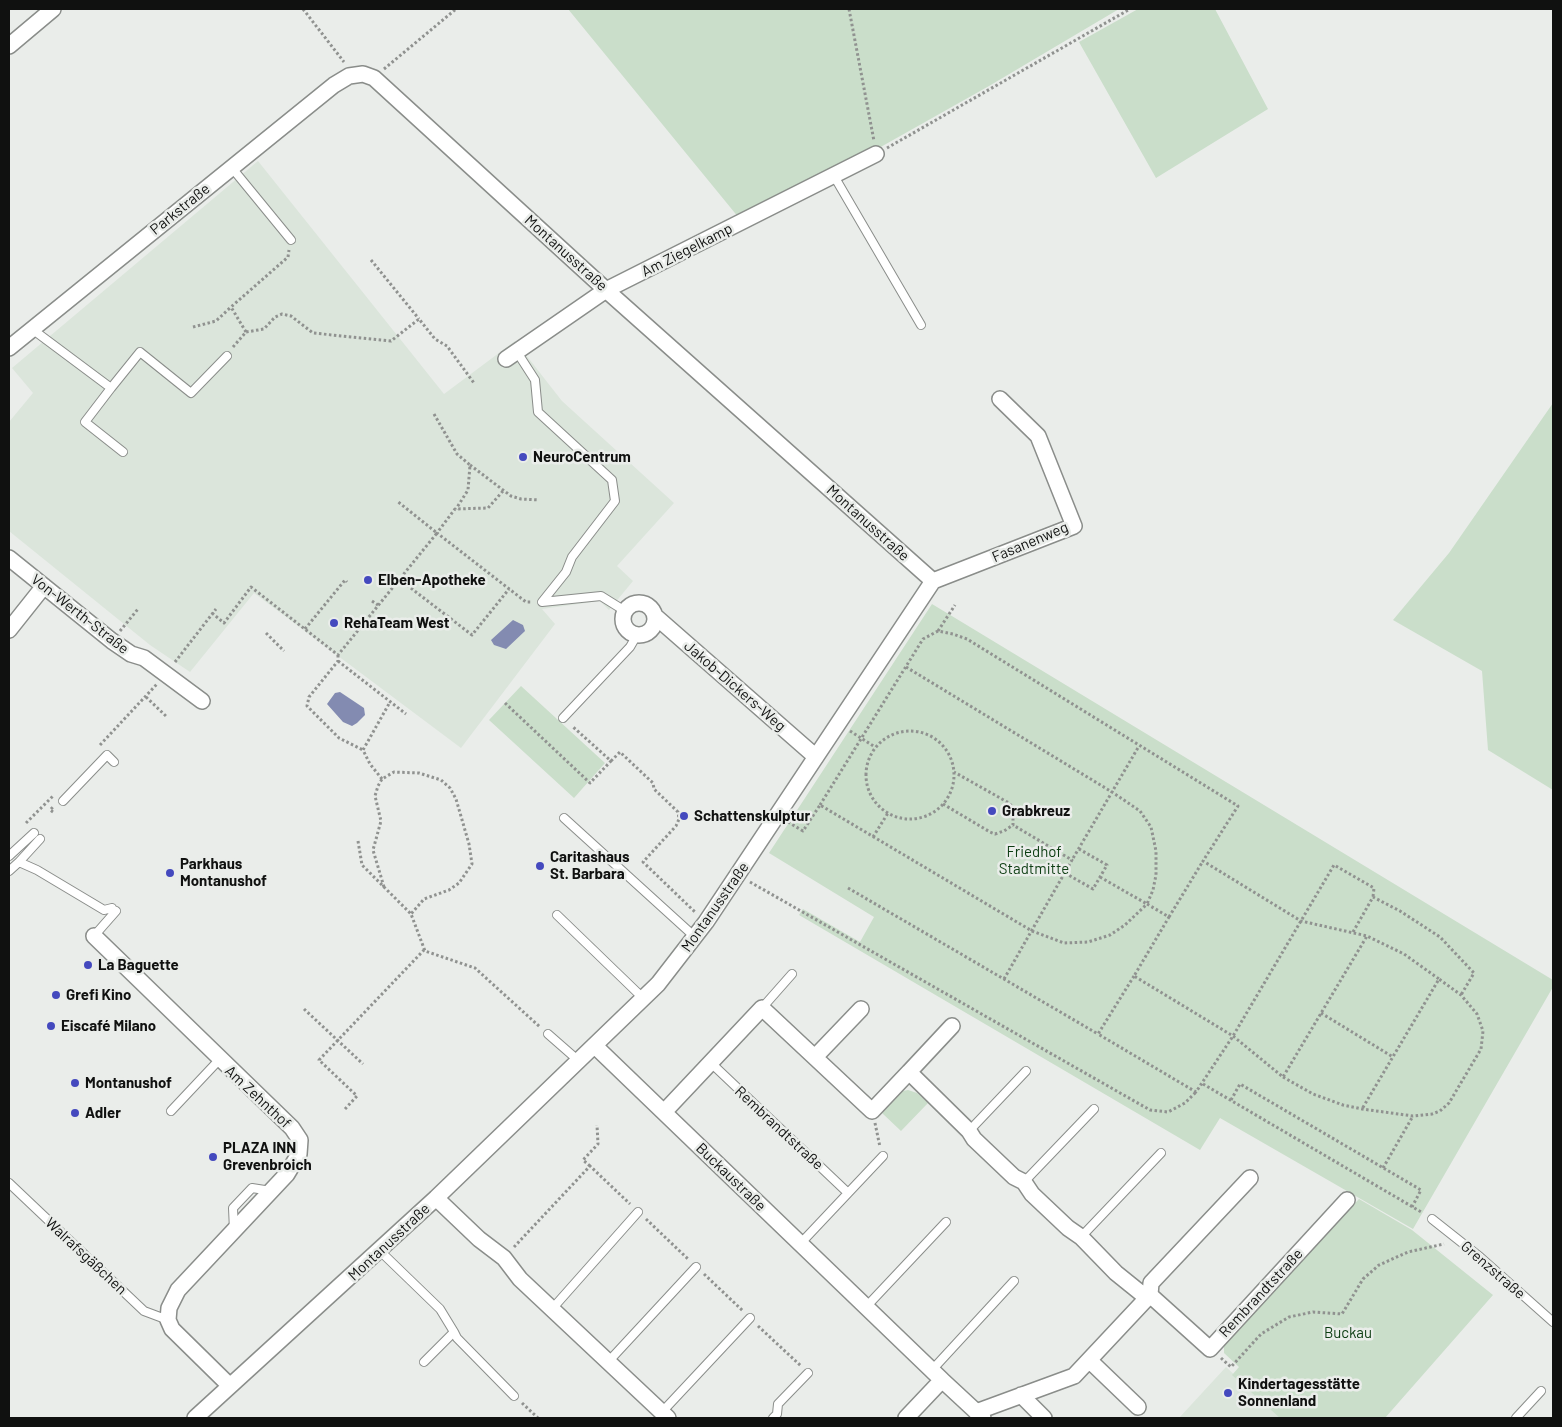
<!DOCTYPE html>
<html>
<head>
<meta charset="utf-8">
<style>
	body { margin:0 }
	#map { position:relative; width:1562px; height:1427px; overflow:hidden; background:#eaedea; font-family:Barlow,sans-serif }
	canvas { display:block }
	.frame { position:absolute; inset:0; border:10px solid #101110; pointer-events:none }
</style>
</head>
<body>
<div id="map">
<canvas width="1562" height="1427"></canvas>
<div class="frame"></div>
</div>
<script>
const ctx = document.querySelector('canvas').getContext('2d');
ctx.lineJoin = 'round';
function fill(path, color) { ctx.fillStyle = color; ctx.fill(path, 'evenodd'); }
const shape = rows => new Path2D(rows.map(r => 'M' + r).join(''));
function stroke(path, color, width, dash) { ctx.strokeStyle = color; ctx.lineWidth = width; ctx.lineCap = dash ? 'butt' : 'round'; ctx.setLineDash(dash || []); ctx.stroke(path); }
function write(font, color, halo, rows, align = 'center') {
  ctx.font = font + ' Barlow,sans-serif'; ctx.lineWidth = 5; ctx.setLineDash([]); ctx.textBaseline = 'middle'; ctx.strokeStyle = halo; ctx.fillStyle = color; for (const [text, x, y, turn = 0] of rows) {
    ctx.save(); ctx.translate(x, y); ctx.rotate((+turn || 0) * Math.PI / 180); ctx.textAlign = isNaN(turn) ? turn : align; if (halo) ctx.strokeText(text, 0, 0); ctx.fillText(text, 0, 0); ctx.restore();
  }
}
fill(shape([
	[258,161,444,394,515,341,562,401,674,503,617,566,633,581,609,610,600,601,542,609,555,624,461,748,254,593,190,672,150,645,9,531,9,422,33,393,12,368],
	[1226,1367,1282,1418,1179,1418]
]), '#dbe5db');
fill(shape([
	[568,9,1119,9,989,86,870,153,739,218],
	[1138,9,1215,9,1268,109,1156,178,1079,42],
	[1553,403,1552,527,1553,790,1488,750,1482,671,1393,620,1449,553],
	[932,604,1553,980,1553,987,1413,1229,1220,1118,1200,1150,799,915,803,909,860,942,874,917,769,853],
	[521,686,605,763,574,798,489,720],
	[908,1090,917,1093,928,1103,901,1131,882,1113,903,1091],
	[1359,1199,1412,1230,1493,1295,1385,1418,1280,1418,1232,1375,1239,1367,1224,1353,1224,1346,1238,1331,1240,1325]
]), '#cadeca');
fill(shape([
	[513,620,523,625,525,631,506,649,494,645,491,640],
	[340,692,364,708,365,715,357,723,352,726,343,722,327,704,335,693]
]), '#838bb1');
const lane = shape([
	[232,168,291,240],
	[834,176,921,325],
	[32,329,111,388,140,352,191,393,227,356],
	[517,352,535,380,538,412,612,480,615,501,572,557,566,572,542,602,601,596,625,611],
	[111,388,85,422,123,452],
	[563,718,630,647,637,635],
	[63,801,107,755,114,762],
	[564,818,695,937],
	[9,856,34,833],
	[19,862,40,839],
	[9,871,19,862,37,870,104,910,112,908],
	[557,915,644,999],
	[94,936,116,911],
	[762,1008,792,974],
	[548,1034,580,1062],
	[710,1062,848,1193],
	[171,1111,219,1060],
	[969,1131,1026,1071],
	[1024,1182,1094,1109],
	[9,1183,144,1311,168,1320],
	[1432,1219,1480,1257,1553,1322],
	[234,1230,233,1208,252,1188,271,1191],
	[1081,1237,1161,1153],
	[800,1244,883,1156],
	[380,1251,440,1309,454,1332,424,1362],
	[866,1307,946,1222],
	[552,1309,638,1212],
	[454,1332,457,1338,514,1396],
	[608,1362,696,1267],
	[932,1370,1014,1281],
	[662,1412,750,1318],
	[773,1418,777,1414,778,1404,808,1373],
	[1516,1418,1541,1391]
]);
const street = shape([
	[9,46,53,9],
	[9,348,334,85,349,76,363,74,374,78,606,290,933,581],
	[506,359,606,290,876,154],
	[9,558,112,641,131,654,144,658,202,701],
	[933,581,1074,526,1038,436,1000,399],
	'623 619a16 16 0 1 1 32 0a16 16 0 1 1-32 0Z',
	[655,616,816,757],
	[9,630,44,586],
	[94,936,292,1128,300,1140,299,1154,287,1174,178,1290,169,1308,168,1320,172,1329,230,1386],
	[596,1047,942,1380,906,1418],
	[815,1057,861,1009],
	[909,1072,952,1026],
	[664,1112,762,1008,872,1111,909,1072,969,1131,974,1139,1014,1177,1024,1182,1032,1194,1068,1228,1081,1237,1116,1273,1147,1298],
	[436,1198,479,1239,504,1258,520,1279,668,1418],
	[1150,1295,1210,1349,1347,1200],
	[1089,1360,1138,1407],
	[942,1380,983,1418],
	[1021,1395,1044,1418],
	[976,1412,1074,1376,1150,1295,1151,1283,1250,1178],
	[195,1418,436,1198,658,984,706,922,933,581]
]);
stroke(lane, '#8a8d8a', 10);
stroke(street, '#8a8d8a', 18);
stroke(shape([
	[303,9,344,62],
	[849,9,874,141],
	[384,69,456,9],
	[887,148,1130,9],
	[371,260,419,319],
	[193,327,216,321,231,307],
	[246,332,231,307,288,257,289,250],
	[233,347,246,332,264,329,275,317,282,314,291,316,313,333,391,341,419,319,435,339,447,346,474,383],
	[434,414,457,454,470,465,468,490,456,509],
	[470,465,511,496,521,499,539,500],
	[503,491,488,508,455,509,437,533,526,602,532,602],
	[399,579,472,635,509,589],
	[372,601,378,605],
	[212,613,224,623,251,587,338,655,437,533,397,501],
	[305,629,345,580,347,582],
	[120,631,138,609],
	[938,631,955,605],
	[266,633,284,651],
	[338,655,338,661,309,697,307,706,339,738,363,750],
	[338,661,406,714],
	[175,662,216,609],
	[906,667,1112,792,1072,860],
	[146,697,167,717],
	[505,703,590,783,611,761,572,726],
	[850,731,875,747],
	'866 775a44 44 0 1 1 88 0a44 44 0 1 1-88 0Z',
	[100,745,157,684],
	[611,761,620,752,653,783,654,789,678,812,679,819,676,826,643,862,696,913],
	[382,779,370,764,363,750,390,702],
	[943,804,990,832,995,834,1004,831,1013,825,1013,808,1009,803,954,772],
	[820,805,923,639,938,631,953,634,967,639,1238,806,1203,861,1301,921,1367,936,1404,954,1439,979],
	[53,812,50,810,53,807],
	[788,822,803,831,820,805,1032,931,1064,943,1088,942,1110,935,1125,925,1147,904,1169,917,1134,976,1233,1036,1283,1077,1367,936],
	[26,823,53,796],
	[873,837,888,813],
	[358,841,362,865,411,914,425,951,475,968,540,1027],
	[1065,873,1093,889,1107,865,1079,849],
	[1100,877,1147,904,1153,890,1156,875,1156,851,1151,827,1140,811,1112,792,1139,746],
	[750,882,1150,1110,1168,1112,1185,1103,1196,1092],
	[384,887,373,850,381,821,375,796,378,786,382,779,394,772,419,773,441,780,450,788,456,799,469,844,472,864,459,883,449,890,424,899,411,914],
	[848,888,1098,1034],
	[1169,917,1203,861],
	[1353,932,1373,897,1400,911,1440,937,1474,973,1461,995],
	[1134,976,1098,1034,1196,1092,1233,1036,1334,865,1374,888,1373,897],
	[1004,979,1072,860,1013,825],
	[304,1009,363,1064],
	[1321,1013,1393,1057],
	[1283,1077,1313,1094,1343,1105,1362,1109,1413,1116,1432,1114,1440,1111,1449,1103,1481,1049,1483,1031,1477,1014,1461,995,1439,979,1362,1109],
	[1203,1084,1423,1213],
	[1231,1100,1240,1084,1421,1190,1412,1207],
	[345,1109,357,1096,319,1060,424,950],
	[875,1123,880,1147],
	[590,1166,583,1160,598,1144,597,1125],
	[1383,1168,1413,1116],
	[646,1219,688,1259],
	[514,1247,590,1166,630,1204],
	[704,1274,743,1311],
	[758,1326,801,1366],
	[1221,1358,1231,1367,1261,1334,1289,1317,1313,1312,1342,1314,1363,1279,1379,1265,1408,1252,1444,1244],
	[522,1403,538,1418]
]), '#909290', 3, [2.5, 2.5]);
stroke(lane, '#fff', 8);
stroke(street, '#fff', 15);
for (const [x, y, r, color] of [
	[523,457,5,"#4449be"],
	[368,580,5,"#4449be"],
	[334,623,5,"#4449be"],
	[992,811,5,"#4449be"],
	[684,816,5,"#4449be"],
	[540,866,5,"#4449be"],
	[170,873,5,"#4449be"],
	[88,965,5,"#4449be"],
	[56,995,5,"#4449be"],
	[51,1026,5,"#4449be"],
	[75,1083,5,"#4449be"],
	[75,1113,5,"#4449be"],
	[213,1157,5,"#4449be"],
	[1228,1393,5,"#4449be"]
]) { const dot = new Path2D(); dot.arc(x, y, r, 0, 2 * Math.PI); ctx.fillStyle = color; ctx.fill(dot); stroke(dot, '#eaedea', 2); }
write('15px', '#101110', '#eaedea', [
	["Parkstraße",180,209,-39],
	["Am Ziegelkamp",687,250,-27],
	["Montanusstraße",566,253,42],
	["Montanusstraße",868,523,42],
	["Fasanenweg",1030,542,-23],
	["Von-Werth-Straße",80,614,38],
	["Jakob-Dickers-Weg",735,686,41],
	["Montanusstraße",715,907,-55],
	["Am Zehnthof",258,1097,43],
	["Rembrandtstraße",779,1128,43],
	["Buckaustraße",731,1177,44],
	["Montanusstraße",389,1242,-43],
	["Walrafsgäßchen",86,1256,43],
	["Grenzstraße",1493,1270,41],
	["Rembrandtstraße",1261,1293,-47]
]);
write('bold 15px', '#101110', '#eaedea', [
	["NeuroCentrum",533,457],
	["Elben-Apotheke",378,580],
	["RehaTeam West",344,623],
	["Grabkreuz",1002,811],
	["Schattenskulptur",694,816],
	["Caritashaus",550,857],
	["St. Barbara",550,874],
	["Parkhaus",180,864],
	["Montanushof",180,881],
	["La Baguette",98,965],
	["Grefi Kino",66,995],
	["Eiscafé Milano",61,1026],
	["Montanushof",85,1083],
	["Adler",85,1113],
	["PLAZA INN",223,1148],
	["Grevenbroich",223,1165],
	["Kindertagesstätte",1238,1384],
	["Sonnenland",1238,1401]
], 'left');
write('15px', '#0c3d12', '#eaedea', [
	["Friedhof",1034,852],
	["Stadtmitte",1034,869],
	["Buckau",1348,1333]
]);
</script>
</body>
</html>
